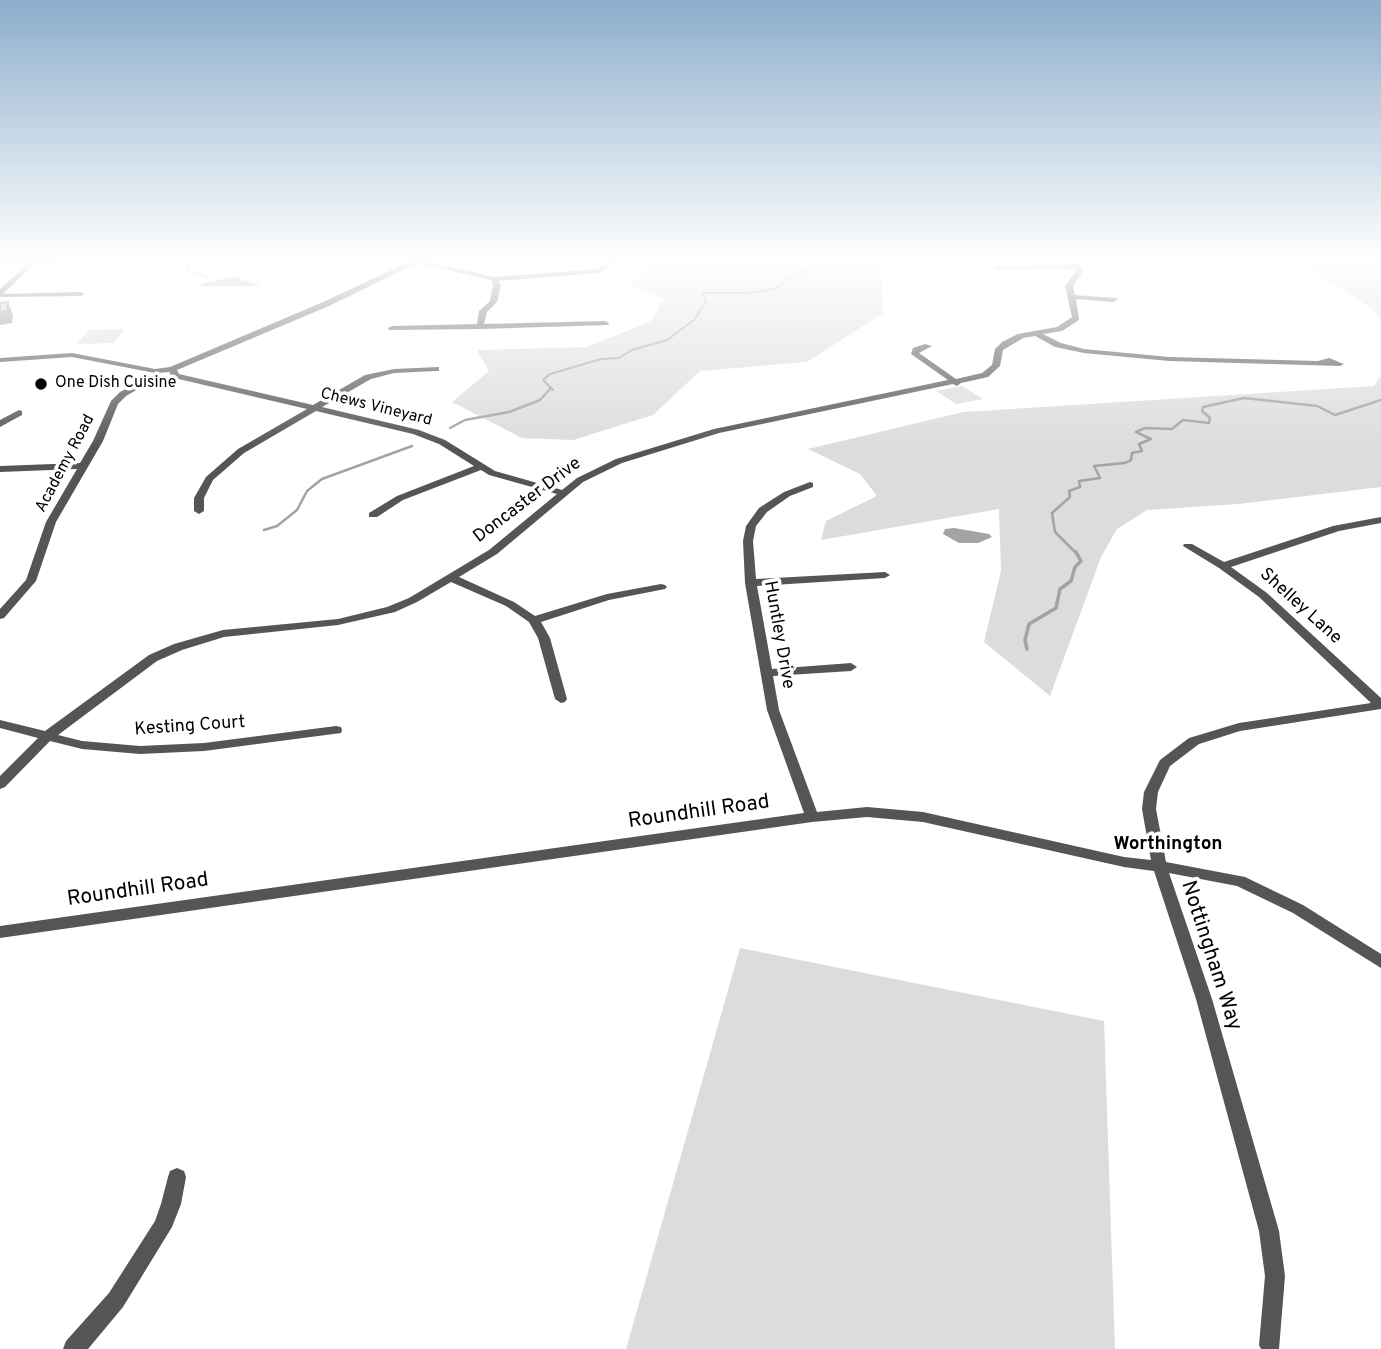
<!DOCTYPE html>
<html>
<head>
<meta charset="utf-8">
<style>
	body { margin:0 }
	canvas { display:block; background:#fff }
</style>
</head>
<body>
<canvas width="1381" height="1349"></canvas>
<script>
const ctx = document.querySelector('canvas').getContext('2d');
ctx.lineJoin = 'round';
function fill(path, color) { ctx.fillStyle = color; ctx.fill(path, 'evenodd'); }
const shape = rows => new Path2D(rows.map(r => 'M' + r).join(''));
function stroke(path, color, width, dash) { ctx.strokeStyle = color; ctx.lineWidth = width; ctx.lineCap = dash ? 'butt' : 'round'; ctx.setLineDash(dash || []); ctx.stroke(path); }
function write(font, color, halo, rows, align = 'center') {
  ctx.font = font + ' Overpass,sans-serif'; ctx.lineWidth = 7; ctx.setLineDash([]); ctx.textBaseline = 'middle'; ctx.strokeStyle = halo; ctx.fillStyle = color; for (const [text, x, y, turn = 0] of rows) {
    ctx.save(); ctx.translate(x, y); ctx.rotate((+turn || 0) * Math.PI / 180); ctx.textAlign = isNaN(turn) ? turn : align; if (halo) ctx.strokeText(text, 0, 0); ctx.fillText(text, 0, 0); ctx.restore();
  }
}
fill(shape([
	[659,259,881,259,883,313,807,362,700,371,653,415,573,440,522,438,452,402,489,371,477,350,587,347,651,321,664,299,629,285],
	[1298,259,1381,259,1381,322,1375,311],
	[125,329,113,343,76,344,89,330],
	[1381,375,1381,487,1239,504,1147,510,1117,529,1101,557,1050,696,984,642,1001,571,999,509,821,540,826,521,877,496,860,474,808,449,963,412,1374,386],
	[962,386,983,399,956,404,936,391],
	[740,948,1104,1021,1115,1349,626,1349]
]), '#dcdcdc');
fill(shape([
	[234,276,261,286,197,286,205,283],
	[954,528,989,534,992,537,978,543,959,543,943,534,945,529]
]), '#a3a3a3');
stroke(shape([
	[186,259,188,270,207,278],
	[553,390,543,380,550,374,601,359,619,358,632,350,667,340,694,320,706,302,703,293,749,293,775,289,789,278,815,267,802,263,804,259]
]), '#a3a3a3', 2);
stroke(shape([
	[450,428,465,420,509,412,540,400,551,388],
	[264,530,277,526,297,510,307,491,322,479,412,446],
	[1077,554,1055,532,1052,513,1070,497,1069,491,1080,487,1079,481,1100,478,1094,466,1125,463,1131,460,1132,453,1142,451,1139,444,1151,439,1136,432,1145,428,1172,429,1183,420,1209,423,1210,418,1202,411,1203,407,1244,398,1317,406,1335,415,1381,400]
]), '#a3a3a3', 2.5);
stroke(shape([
	[1027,649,1025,640,1029,624,1056,608,1060,589,1071,581,1075,567,1081,561,1076,552]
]), '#a3a3a3', 3.5);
fill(shape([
	[139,259,136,261,35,263,3,294,81,292,85,294,81,296,0,297,0,289,28,263,3,264,0,263,1,261,139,259],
	[415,259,424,259,423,261,494,277,598,269,612,259,619,259,600,273,498,281,501,285,497,302,487,312,484,324,605,321,609,323,608,325,480,329,389,330,388,328,392,326,477,324,479,311,490,301,493,285,491,280,417,263,329,306,177,370,179,374,313,405,365,375,394,369,439,367,439,371,436,371,394,373,371,379,322,407,419,430,445,440,495,471,562,490,577,478,616,459,714,429,948,380,911,354,913,348,925,344,932,346,919,353,956,379,982,373,992,365,995,349,1002,342,1018,334,1057,327,1072,317,1065,286,1076,271,1074,269,994,269,994,267,996,266,1070,265,1065,259,1072,259,1080,266,1083,271,1073,286,1075,295,1116,298,1117,300,1113,302,1076,299,1079,320,1062,331,1043,334,1061,343,1084,349,1169,357,1318,361,1329,358,1344,364,1340,366,1169,361,1084,353,1055,347,1035,336,1023,338,1003,350,1000,366,988,377,961,383,957,386,953,384,719,433,622,463,583,482,497,554,459,577,514,602,535,616,607,594,661,584,665,585,667,587,665,589,609,600,541,622,550,638,567,699,565,702,561,703,555,699,538,638,529,622,506,606,451,582,417,602,395,612,338,625,224,637,182,650,157,661,58,735,82,741,140,746,204,743,336,726,341,727,342,730,341,733,204,751,140,754,82,749,50,741,5,787,0,789,0,776,38,738,0,728,0,720,45,731,149,655,174,644,223,630,338,619,387,607,409,598,489,550,557,494,489,475,481,470,403,500,377,517,369,517,369,513,397,496,474,466,439,444,413,434,316,411,244,453,213,480,204,498,204,511,199,514,194,511,194,498,206,477,238,449,307,409,170,377,170,372,155,373,72,357,0,362,0,358,72,353,155,369,170,367,323,302,415,259],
	[152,375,159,377,126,396,118,404,103,441,56,522,36,581,4,618,0,619,0,609,26,580,46,522,77,469,0,472,0,466,80,463,93,441,111,401,120,392,152,375],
	[19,410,22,411,22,415,0,427,0,420,19,410],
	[810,482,813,483,813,487,790,496,767,512,756,526,753,541,756,579,885,572,890,575,885,578,757,586,772,669,851,663,857,667,851,671,773,676,779,710,817,812,867,807,923,812,1124,857,1151,860,1142,809,1144,792,1160,760,1189,738,1239,723,1371,703,1259,597,1219,568,1183,546,1184,544,1192,544,1224,562,1333,526,1381,517,1381,523,1339,531,1231,567,1267,593,1381,698,1381,709,1240,731,1199,744,1170,766,1158,792,1156,809,1166,862,1245,877,1303,905,1381,954,1381,968,1293,913,1237,886,1169,873,1212,999,1279,1231,1285,1276,1279,1349,1261,1349,1259,1345,1265,1276,1259,1231,1196,999,1154,871,1124,867,923,822,867,817,812,822,0,938,0,926,804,813,767,710,745,583,743,541,746,526,759,508,784,492,810,482],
	[177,1168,184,1171,186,1177,181,1204,172,1227,123,1307,88,1349,63,1349,66,1341,109,1293,155,1221,161,1204,168,1177,170,1171,177,1168]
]), '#555');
fill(shape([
	[8,302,13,315,12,323,0,325,0,312]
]), '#898989');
const building = shape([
	[8,302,7,311,0,312,0,303,8,302]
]);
fill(building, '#c4c4c4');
stroke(building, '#898989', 2);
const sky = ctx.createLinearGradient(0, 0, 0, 448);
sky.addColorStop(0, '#8cadcc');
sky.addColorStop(0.58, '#fff');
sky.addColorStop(1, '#ffffff00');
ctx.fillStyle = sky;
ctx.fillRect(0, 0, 1381, 448);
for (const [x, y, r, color] of [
	[41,384,7,"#000"]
]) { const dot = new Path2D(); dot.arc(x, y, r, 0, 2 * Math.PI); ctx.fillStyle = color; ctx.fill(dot); stroke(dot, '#fff', 2.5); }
write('16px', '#000', '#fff', [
	["One Dish Cuisine",55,384]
], 'left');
write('16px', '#000', '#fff', [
	["Chews Vineyard",376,408,14],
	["Academy Road",66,464,-62]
]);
write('18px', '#000', '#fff', [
	["Doncaster Drive",528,501,-37],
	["Shelley Lane",1300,607,42],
	["Huntley Drive",778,635,80],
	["Kesting Court",190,727,-4]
]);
write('bold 19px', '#000', '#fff', [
	["Worthington",1168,845]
]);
write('21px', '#000', '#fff', [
	["Roundhill Road",699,813,-8],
	["Roundhill Road",138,891,-8],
	["Nottingham Way",1210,956,72]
]);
</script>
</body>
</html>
